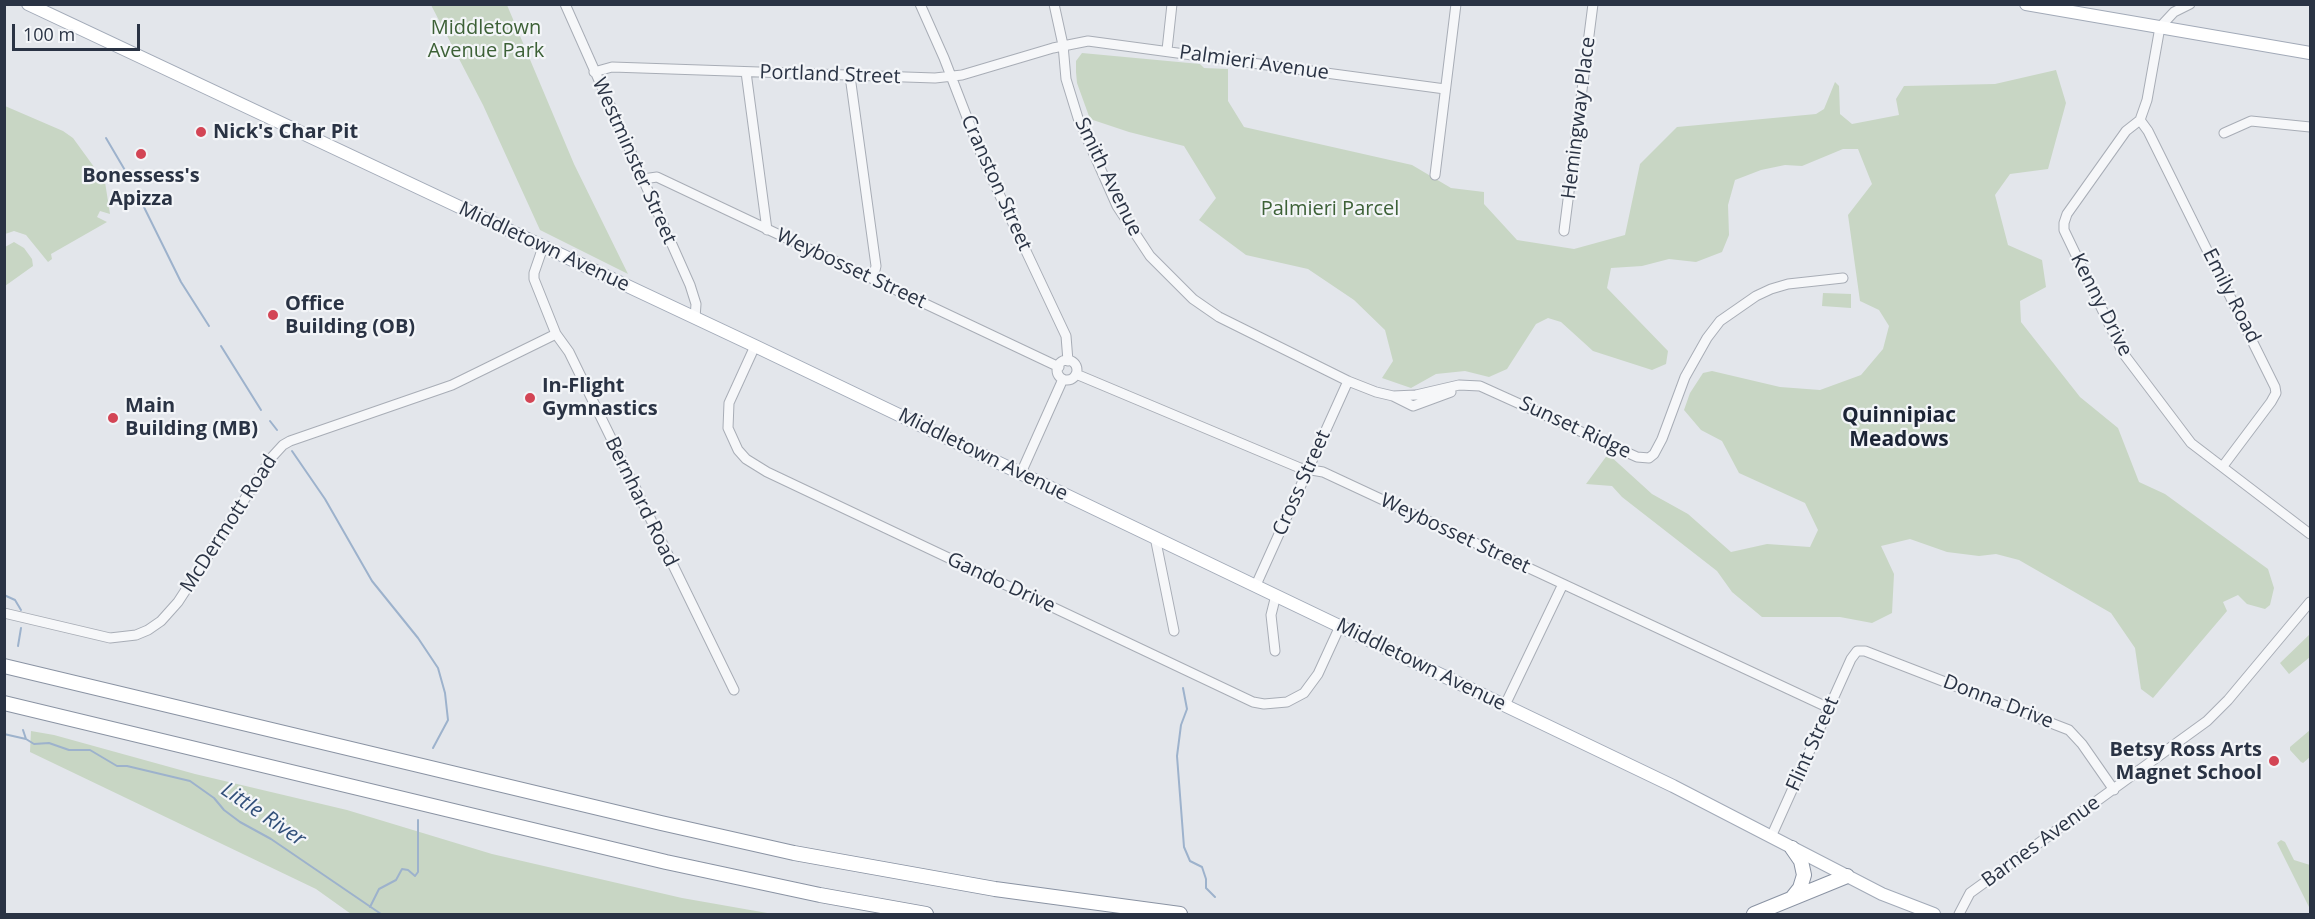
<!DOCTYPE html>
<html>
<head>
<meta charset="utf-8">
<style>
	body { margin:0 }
	#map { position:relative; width:2315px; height:919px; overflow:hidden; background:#e3e6eb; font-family:"Open Sans",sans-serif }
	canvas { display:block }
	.frame { position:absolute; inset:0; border:6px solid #2a3344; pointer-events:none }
	.scale { position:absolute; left:12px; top:24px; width:128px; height:27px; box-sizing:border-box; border:3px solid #2a3344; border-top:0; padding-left:8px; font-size:18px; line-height:21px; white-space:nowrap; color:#2a3344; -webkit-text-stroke:4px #f3f5f8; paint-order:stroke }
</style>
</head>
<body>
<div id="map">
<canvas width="2315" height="919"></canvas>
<div class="frame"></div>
<div class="scale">100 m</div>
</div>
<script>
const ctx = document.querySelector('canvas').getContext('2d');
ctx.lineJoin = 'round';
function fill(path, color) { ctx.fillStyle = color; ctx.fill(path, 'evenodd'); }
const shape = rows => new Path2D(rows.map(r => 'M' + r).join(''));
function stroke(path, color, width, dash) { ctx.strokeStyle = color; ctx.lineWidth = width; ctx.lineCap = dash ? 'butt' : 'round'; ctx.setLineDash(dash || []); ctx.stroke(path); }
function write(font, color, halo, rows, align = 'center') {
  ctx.font = font + ' "Open Sans",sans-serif'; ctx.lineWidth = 4.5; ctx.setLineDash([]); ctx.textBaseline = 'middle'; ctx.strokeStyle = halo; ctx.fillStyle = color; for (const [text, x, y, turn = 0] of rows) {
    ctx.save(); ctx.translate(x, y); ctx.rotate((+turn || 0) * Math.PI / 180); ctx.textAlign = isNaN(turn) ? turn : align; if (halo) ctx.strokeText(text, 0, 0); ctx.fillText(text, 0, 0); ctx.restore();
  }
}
fill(shape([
	[431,5,507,5,574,164,628,274,540,230,483,105],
	[1082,53,1200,64,1204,68,1228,69,1228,101,1244,127,1412,165,1451,188,1484,192,1484,204,1517,240,1574,249,1625,235,1640,164,1677,127,1816,114,1824,109,1835,82,1839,86,1840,114,1852,124,1899,115,1896,99,1904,86,1995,84,2056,70,2066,103,2048,169,2010,174,1995,195,2008,245,2042,260,2046,287,2020,301,2021,322,2080,397,2118,428,2139,482,2165,494,2268,569,2274,588,2270,605,2265,609,2247,604,2238,595,2223,602,2227,611,2153,698,2141,689,2135,648,2111,613,2019,560,1996,554,1979,556,1947,552,1910,539,1881,546,1894,574,1892,613,1872,623,1840,617,1762,617,1732,592,1717,571,1622,497,1612,486,1586,484,1608,454,1652,494,1688,514,1731,552,1767,544,1810,547,1818,530,1805,503,1739,473,1722,441,1701,430,1684,410,1690,393,1703,373,1712,371,1780,387,1820,390,1861,375,1883,349,1889,326,1879,310,1860,301,1848,215,1872,184,1858,149,1843,149,1802,166,1785,165,1761,170,1735,180,1728,205,1729,235,1722,252,1696,262,1669,259,1642,266,1611,268,1607,288,1668,351,1666,364,1652,370,1593,351,1561,322,1548,318,1536,324,1507,369,1489,377,1465,371,1436,374,1411,388,1382,378,1393,361,1385,330,1354,300,1308,269,1246,255,1199,220,1216,198,1184,146,1129,132,1090,119,1077,83,1076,72,1076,61],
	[5,106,63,131,73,138,105,182,110,214,100,211,97,217,107,222,51,254,52,259,48,262,26,235,14,231,5,234],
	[14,242,24,248,32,259,33,266,5,286,5,247],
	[1823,293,1851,294,1851,308,1822,306],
	[2310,634,2310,657,2289,674,2280,663],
	[2310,730,2310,757,2303,763,2301,762,2290,750,2290,747],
	[31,731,54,735,195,774,347,810,492,854,682,898,773,914,351,914,316,889,30,752],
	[2281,840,2285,842,2294,860,2310,865,2310,909,2277,843]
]), '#c8d6c4');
stroke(shape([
	[106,138,126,172],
	[136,191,181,282,209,326],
	[221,346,261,410],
	[270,421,277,430],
	[292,451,325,499,372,581,418,638,438,668,445,693,448,720,433,748],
	[4,595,15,600,21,610],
	[18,646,21,628],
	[1183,688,1187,709,1181,725,1177,756,1184,847,1190,861,1202,867,1206,879,1206,888,1215,897],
	[23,730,26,739,34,744,49,743,69,750,90,750,117,766,127,766,190,781,214,798,224,810,240,822,271,839,381,914],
	[4,734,26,739],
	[370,907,379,889,396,880,402,869,408,870,415,876,418,872,418,820]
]), '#9db2cc', 2);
const minor = shape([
	[565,4,690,285,696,304,695,318],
	[920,4,944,58,985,164,1066,336,1068,361],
	[1054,4,1063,45,1066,79,1078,118,1117,206,1150,256,1193,299,1219,317,1348,381,1376,392,1393,396,1416,395,1459,385,1480,386,1637,457,1649,458,1654,454,1662,439,1685,377,1707,338,1720,321,1756,296,1771,289,1788,284,1843,278],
	[2190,4,2174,12,2160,27,2147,100,2140,120,2126,131,2067,214,2064,223,2064,230,2123,353,2191,443,2310,534],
	[1167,50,1172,4],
	[594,72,612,67,935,78,962,75,1053,48,1088,41,1445,89],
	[746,72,767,230],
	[850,76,876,266,873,279],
	[2140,120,2148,131,2275,387,2276,393,2271,402,2223,466],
	[2224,133,2251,121,2310,127],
	[1435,175,1456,4],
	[643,179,657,177,1059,367],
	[1564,231,1593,4],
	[543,247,534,273,534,279,556,334,569,352,734,690],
	[755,346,729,403,728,428,738,450,746,459,767,472,1253,702,1264,704,1287,702,1304,693,1318,674,1340,626],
	'1057 370a10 10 0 1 1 20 0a10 10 0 1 1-20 0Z',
	[1076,374,1300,468,1323,472,1829,708],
	[1393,396,1413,406,1451,392],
	[1021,473,1063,379],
	[1155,537,1174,631],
	[1256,585,1348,381],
	[4,613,110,638,136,635,148,630,161,621,178,602,272,457,283,445,290,441,452,385,556,334],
	[1275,651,1271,615,1276,595],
	[1505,705,1563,584],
	[1771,837,1851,659,1857,651,1865,651,2069,730,2082,744,2114,790],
	[1959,914,1970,893,2207,721,2228,700,2310,602]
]);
const major = shape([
	[28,4,755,346,1673,786,1882,894,1934,914],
	[2026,4,2310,53]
]);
const highway = shape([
	[4,666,661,823,794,853,995,889,1180,914],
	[4,703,666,862,820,895,926,914],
	[1792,898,1800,888,1804,875,1801,861,1792,848],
	[1754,914,1847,876]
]);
stroke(minor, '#a8adb6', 11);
stroke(major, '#a2aab8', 14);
stroke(highway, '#8a93a3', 16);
stroke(minor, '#f6f7f9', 9);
stroke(major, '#fff', 12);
stroke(highway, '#fff', 14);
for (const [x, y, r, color] of [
	[201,132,6,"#d34555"],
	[141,154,6,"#d34555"],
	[273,315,6,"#d34555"],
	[530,398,6,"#d34555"],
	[113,418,6,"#d34555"],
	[2274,761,6,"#d34555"]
]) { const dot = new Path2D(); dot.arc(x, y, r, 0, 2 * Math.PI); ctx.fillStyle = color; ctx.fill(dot); stroke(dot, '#f3f5f8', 2); }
write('20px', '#3d6137', '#f3f5f8', [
	["Middletown",486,28],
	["Avenue Park",486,51],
	["Palmieri Parcel",1330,209]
]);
write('20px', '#2a3344', '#f3f5f8', [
	["Palmieri Avenue",1254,63,8],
	["Portland Street",830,75,2],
	["Hemingway Place",1579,118,-83],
	["Westminster Street",634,161,66],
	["Smith Avenue",1108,177,64],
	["Cranston Street",996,183,66],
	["Middletown Avenue",544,247,25],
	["Weybosset Street",851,269,25],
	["Emily Road",2231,296,63],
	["Kenny Drive",2101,305,63],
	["Sunset Ridge",1575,428,25],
	["Middletown Avenue",983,455,26],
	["Cross Street",1302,483,-66],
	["Bernhard Road",641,502,64],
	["McDermott Road",229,524,-57],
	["Weybosset Street",1455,534,25],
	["Gando Drive",1001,583,25],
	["Middletown Avenue",1421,665,26],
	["Donna Drive",1998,702,21],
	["Flint Street",1813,744,-66],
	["Barnes Avenue",2041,842,-36]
]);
write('bold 20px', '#2a3344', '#f3f5f8', [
	["Nick's Char Pit",213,132],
	["Bonessess's",141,176,"center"],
	["Apizza",141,199,"center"],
	["Office",285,304],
	["Building (OB)",285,327],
	["In-Flight",542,386],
	["Gymnastics",542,409],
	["Main",125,406],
	["Building (MB)",125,429],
	["Betsy Ross Arts",2262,750,"right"],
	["Magnet School",2262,773,"right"]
], 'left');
write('bold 21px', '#1c2435', '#f3f5f8', [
	["Quinnipiac",1899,416],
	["Meadows",1899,440]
]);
write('italic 21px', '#32507a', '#f3f5f8', [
	["Little River",263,815,34]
]);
</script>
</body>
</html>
